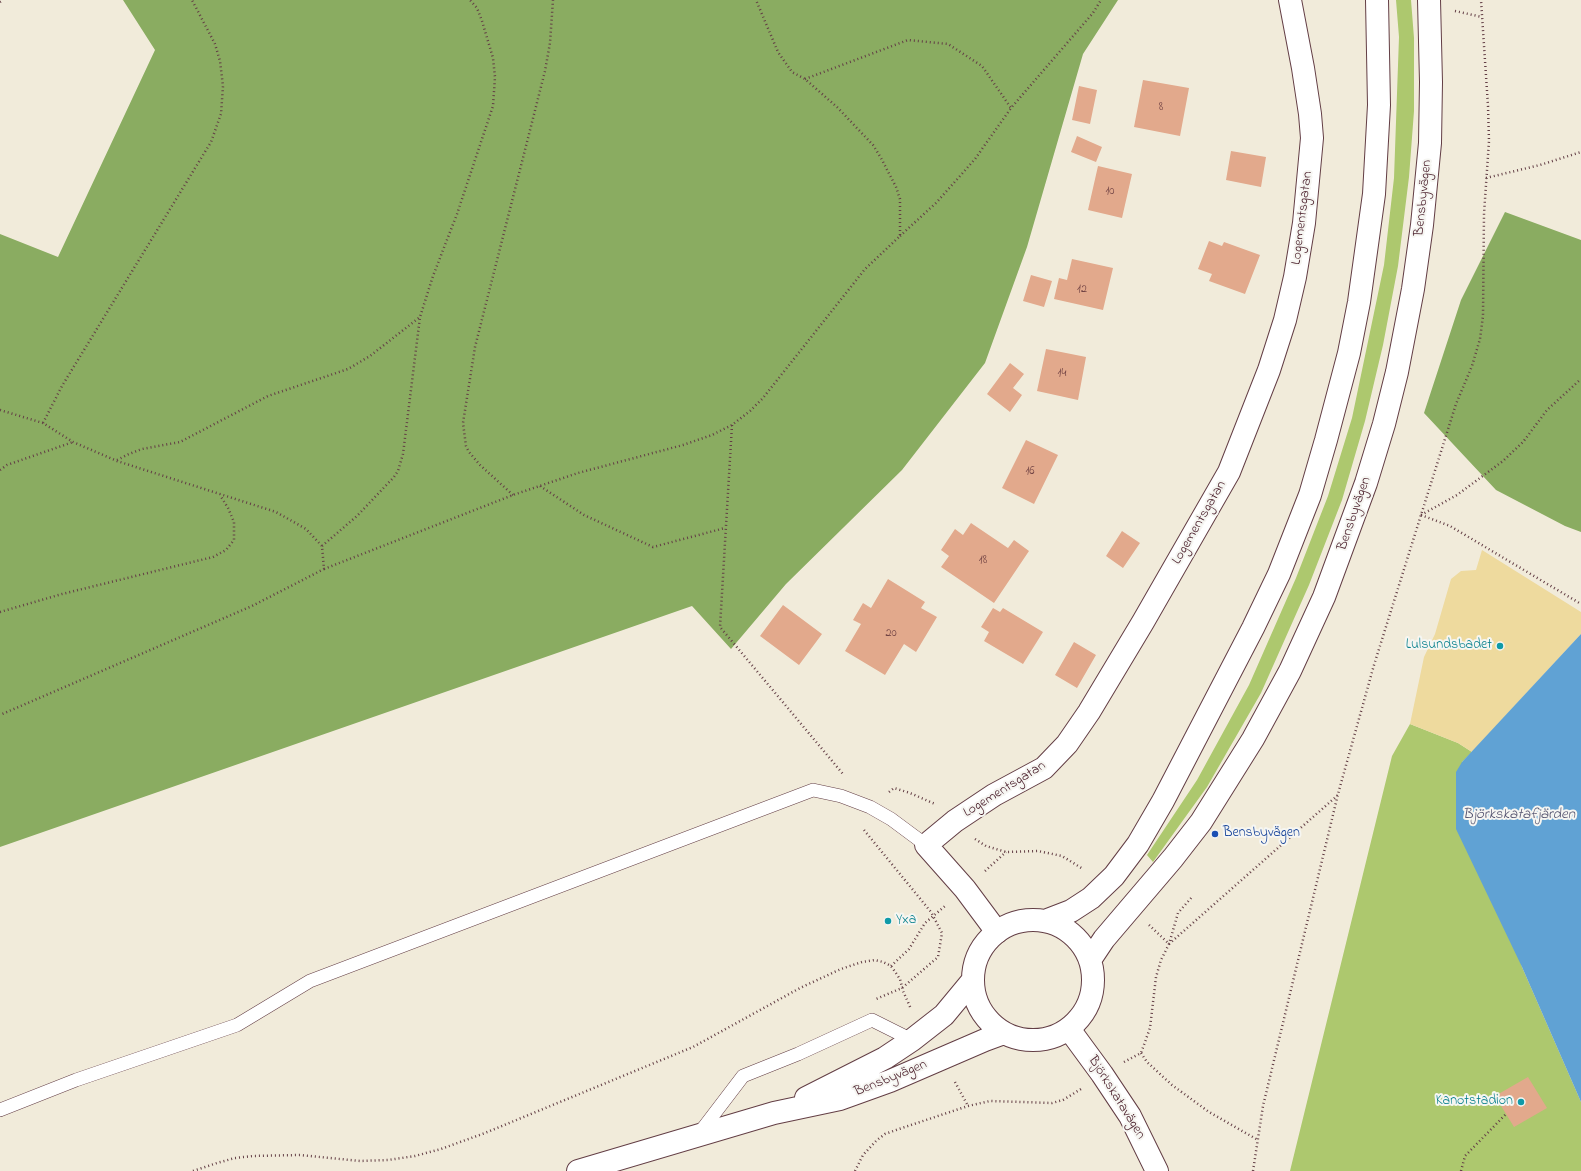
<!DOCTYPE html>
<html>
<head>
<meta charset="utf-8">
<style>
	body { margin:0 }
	canvas { display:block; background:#f1ebda }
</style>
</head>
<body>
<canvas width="1581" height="1171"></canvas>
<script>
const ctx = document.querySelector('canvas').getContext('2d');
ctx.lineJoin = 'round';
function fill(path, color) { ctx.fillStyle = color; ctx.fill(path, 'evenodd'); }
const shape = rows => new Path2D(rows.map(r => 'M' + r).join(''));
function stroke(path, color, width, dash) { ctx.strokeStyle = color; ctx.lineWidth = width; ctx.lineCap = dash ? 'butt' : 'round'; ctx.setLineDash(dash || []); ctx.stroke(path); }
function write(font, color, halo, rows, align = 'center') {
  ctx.font = font + ' "Indie Flower",sans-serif'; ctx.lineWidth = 4; ctx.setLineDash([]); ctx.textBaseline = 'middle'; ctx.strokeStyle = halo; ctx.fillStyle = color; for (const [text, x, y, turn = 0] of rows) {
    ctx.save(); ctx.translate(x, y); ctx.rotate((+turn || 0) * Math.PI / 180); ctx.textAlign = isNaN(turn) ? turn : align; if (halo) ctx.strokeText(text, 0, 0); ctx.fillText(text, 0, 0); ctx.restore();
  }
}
fill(shape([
	[1396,0,1411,0,1414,38,1414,111,1409,177,1398,266,1383,345,1365,421,1342,500,1309,585,1261,693,1207,787,1153,862,1147,855,1197,780,1249,685,1296,578,1328,496,1352,418,1384,265,1394,178,1399,37],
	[1410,724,1458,743,1472,752,1462,762,1522,967,1581,1102,1581,1171,1290,1171,1392,756]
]), '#adc86e');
fill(shape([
	[123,0,1118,0,1083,54,1027,247,985,363,902,470,786,584,731,649,692,606,0,847,0,234,58,257,155,50],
	[1505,212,1581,240,1581,532,1565,526,1496,490,1424,413,1461,300]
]), '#8aac61');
fill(shape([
	[1482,550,1581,612,1581,634,1472,752,1458,743,1410,724,1424,657,1435,634,1451,579,1461,571,1476,570]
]), '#eeda9e');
fill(shape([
	[1581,634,1581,1102,1522,967,1456,829,1456,772,1462,762]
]), '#60a2d4');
fill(shape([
	[1143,80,1189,88,1180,136,1134,127],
	[1079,86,1097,90,1090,124,1072,120],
	[1077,136,1102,147,1096,162,1071,152],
	[1231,151,1266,157,1261,187,1226,180],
	[1098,166,1132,174,1122,218,1088,210],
	[1209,241,1222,246,1224,242,1260,255,1245,294,1209,281,1212,274,1198,269],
	[1072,259,1113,268,1103,310,1054,299,1059,278,1067,280],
	[1031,275,1052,281,1044,307,1023,301],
	[1046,349,1086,357,1078,400,1037,391],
	[1010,363,1024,374,1013,388,1022,395,1010,412,987,394],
	[1026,440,1058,455,1034,504,1002,488],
	[971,523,1008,548,1014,540,1029,551,994,603,941,567,949,556,941,550,955,529,963,535],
	[1122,531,1140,543,1123,568,1106,556],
	[888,579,925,602,921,608,937,617,916,652,904,644,885,675,845,651,861,624,853,620,863,603,871,608],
	[783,605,822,634,799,665,760,636],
	[993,608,1000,612,1003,608,1043,632,1023,664,984,641,989,632,981,627],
	[1074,642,1096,655,1077,688,1055,675],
	[1528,1077,1547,1108,1514,1127,1495,1096]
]), '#e2a98c');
const service = shape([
	[0,1110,76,1080,237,1025,310,981,813,790,841,796,870,807,891,819,926,845],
	[698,1135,743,1076,798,1054,872,1020,912,1040]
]);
const minor = shape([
	[997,932,965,889,926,845,955,821,994,795,1044,768,1067,744,1089,712,1143,622,1229,472,1269,370,1285,320,1295,277,1304,223,1312,138,1310,114,1303,68,1290,0],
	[1069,1029,1102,1074,1130,1116,1157,1171]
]);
const secondary = shape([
	'973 980a60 60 0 1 1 120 0a60 60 0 1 1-120 0Z',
	[1045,921,1071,911,1091,898,1114,876,1138,844,1163,801,1253,628,1279,574,1310,495,1326,440,1349,353,1359,302,1374,194,1379,105,1377,0],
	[1090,960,1104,939,1173,858,1201,822,1253,739,1290,671,1324,597,1366,483,1384,424,1397,372,1413,289,1422,225,1430,143,1431,82,1429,0],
	[806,1098,885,1058,912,1040,944,1015,973,980],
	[578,1171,774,1113,840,1099,890,1081,985,1040,1004,1033]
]);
stroke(service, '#633e45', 14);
stroke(minor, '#633e45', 24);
stroke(secondary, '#633e45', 24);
stroke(shape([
	[0,2,3,0],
	[1455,11,1482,17],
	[805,79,908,40,948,44,982,66,1011,108],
	[1486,178,1540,165,1581,152],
	[900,236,937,202,975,159,1011,108,1093,13,1101,0],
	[0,410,43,423,73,442,117,461,276,512,306,529,322,546,324,569,252,606,0,715],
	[43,423,62,386,211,142,221,114,223,86,220,61,215,44,192,0],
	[732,425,720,627,843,774],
	[117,460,129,454,142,449,180,442,268,396,348,369,370,356,420,317],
	[0,470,7,465,73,442],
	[540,486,584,515,653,547,725,528],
	[513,495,480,465,469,452,466,446,463,423,475,347,545,71,550,43,553,0],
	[1421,515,1457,495,1503,461,1523,442,1547,410,1581,379],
	[1421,515,1450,526,1581,604],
	[322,546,357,516,394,477,398,471,403,454,420,317,433,276,457,214,493,106,495,77,493,58,482,21,477,8,470,0],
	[324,569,513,495,578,473,683,445,712,435,732,425,750,411,763,398,865,269,900,236,900,199,896,187,881,158,873,145,837,107,805,79,792,72,778,52,756,0],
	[0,612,62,594,213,557,226,550,234,540,234,522,228,508,220,495],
	[889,792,894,788,910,793,935,804],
	[864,830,931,912,942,933,938,957,902,988,876,999],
	[975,839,986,846,1006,852,1038,851,1062,856,1083,869],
	[985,871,1006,852],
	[1149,925,1169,944],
	[1169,944,1338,795],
	[891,966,909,949,925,923,945,906],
	[1141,1053,1147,1062,1172,1085,1209,1112,1258,1140],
	[1124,1062,1141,1053,1150,1028,1156,977,1161,960,1169,944,1178,913,1192,897],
	[955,1082,968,1106],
	[193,1171,217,1163,235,1158,253,1156,300,1155,360,1161,388,1160,415,1156,441,1149,485,1133,693,1047,800,988,841,969,862,962,875,960,883,962,891,966,900,979,903,991,911,1009],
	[855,1171,863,1155,877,1140,885,1134,899,1129,968,1106,990,1101,1052,1103,1063,1100,1081,1089],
	[1253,1171,1263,1106,1338,794,1374,665,1421,515,1456,404,1472,366,1480,339,1483,316,1484,214,1489,141,1488,106,1481,0],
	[1461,1171,1465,1156,1506,1114]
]), '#633e45', 2.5, [1, 3]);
stroke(service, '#fff', 13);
stroke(minor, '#fff', 22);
stroke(secondary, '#fff', 22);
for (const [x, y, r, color] of [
	[1500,646,4,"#0f9aa8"],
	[1215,834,4,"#1a4fb4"],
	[888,921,4,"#0f9aa8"],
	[1521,1102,4,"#0f9aa8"]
]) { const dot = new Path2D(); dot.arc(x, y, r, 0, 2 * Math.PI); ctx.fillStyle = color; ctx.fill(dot); stroke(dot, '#f6f6f2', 1.5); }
write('12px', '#704243', null, [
	["8",1161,108],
	["10",1110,192],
	["12",1082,290],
	["14",1062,374],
	["16",1030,472],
	["18",983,561],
	["20",891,634]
]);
write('14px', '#4a1f2b', '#f6f6f2', [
	["Bensbyvägen",1424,198,-84],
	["Logementsgatan",1303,218,-83],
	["Bensbyvägen",1355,514,-71],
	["Logementsgatan",1200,523,-60],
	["Logementsgatan",1005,790,-32],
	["Bensbyvägen",891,1079,-22],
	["Björkskatavägen",1116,1098,58]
]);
write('14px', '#0d838f', '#f6f6f2', [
	["Lulsundsbadet",1492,646],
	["Yxa",896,921,"left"],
	["Kanotstadion",1513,1102]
], 'right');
write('14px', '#164399', '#f6f6f2', [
	["Bensbyvägen",1223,834]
], 'left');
write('italic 15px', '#53536f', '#f6f6f2', [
	["Björkskatafjärden",1519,816]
]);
</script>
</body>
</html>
